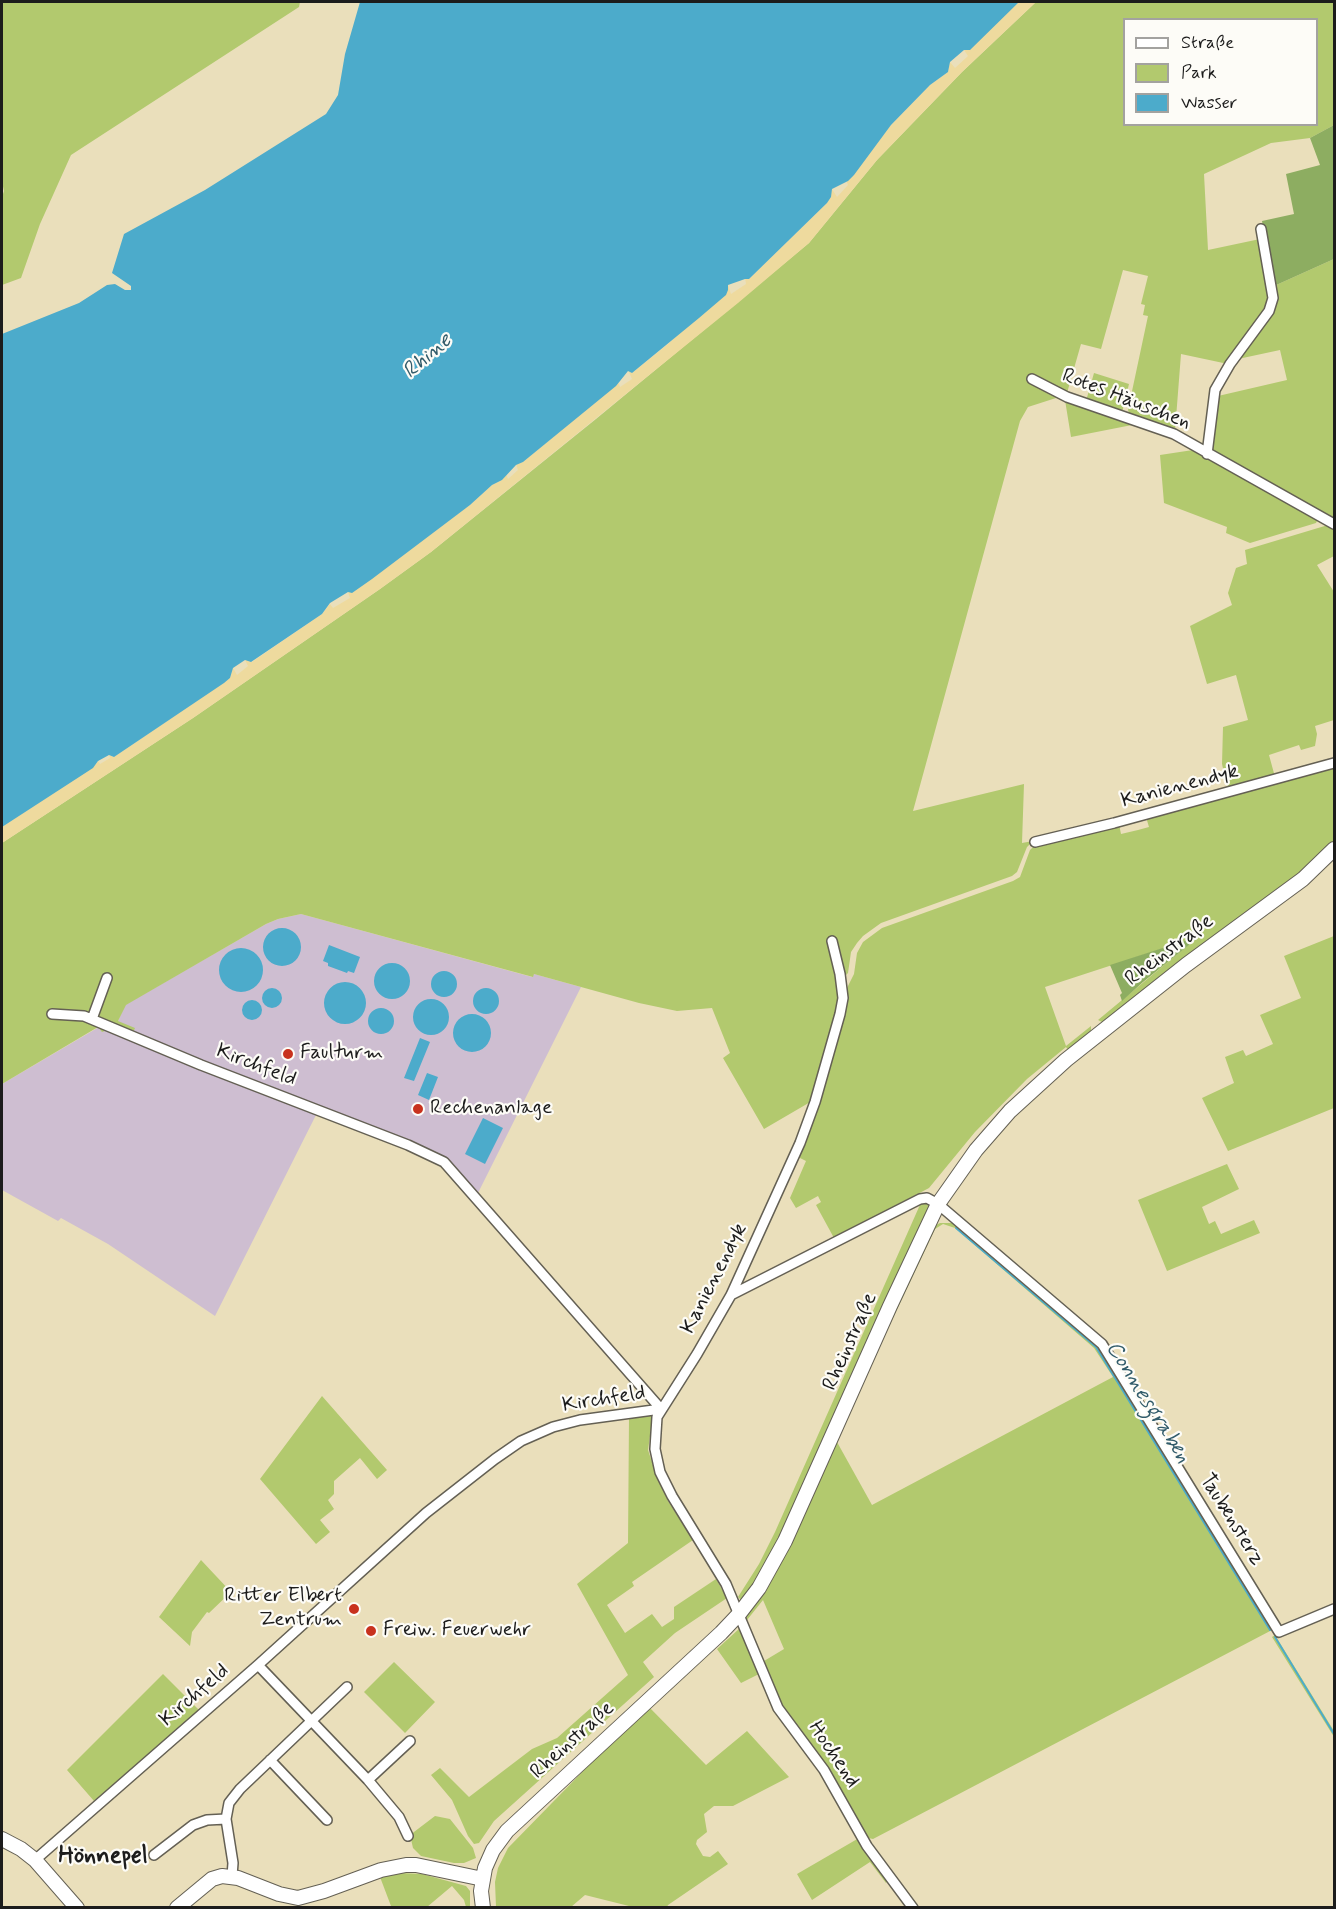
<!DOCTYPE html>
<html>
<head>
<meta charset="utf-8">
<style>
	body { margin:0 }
	#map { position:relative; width:1336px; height:1909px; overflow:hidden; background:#eadfbb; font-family:Mynerve,sans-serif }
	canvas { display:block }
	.frame { position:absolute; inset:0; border:3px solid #1c1c1c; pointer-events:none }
	.legend { position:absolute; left:1123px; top:18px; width:195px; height:108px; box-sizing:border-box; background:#fdfcf7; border:2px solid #a3a29f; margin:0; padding:8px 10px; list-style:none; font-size:18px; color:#1c1c1c }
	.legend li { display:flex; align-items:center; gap:12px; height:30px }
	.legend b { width:30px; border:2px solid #a3a29f }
</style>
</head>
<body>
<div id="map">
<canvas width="1336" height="1909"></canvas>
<div class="frame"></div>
<ul class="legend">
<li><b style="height:8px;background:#fff"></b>Straße</li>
<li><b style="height:16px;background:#b2c96e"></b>Park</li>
<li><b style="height:16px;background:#4cabcb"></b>Wasser</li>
</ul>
</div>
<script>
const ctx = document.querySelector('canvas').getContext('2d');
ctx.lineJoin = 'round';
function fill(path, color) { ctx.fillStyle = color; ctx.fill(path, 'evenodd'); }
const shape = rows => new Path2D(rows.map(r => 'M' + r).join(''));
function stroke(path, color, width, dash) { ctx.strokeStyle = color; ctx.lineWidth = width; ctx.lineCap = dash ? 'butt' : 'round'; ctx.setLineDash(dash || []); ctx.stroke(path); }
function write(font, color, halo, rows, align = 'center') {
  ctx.font = font + ' Mynerve,sans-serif'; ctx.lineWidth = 4.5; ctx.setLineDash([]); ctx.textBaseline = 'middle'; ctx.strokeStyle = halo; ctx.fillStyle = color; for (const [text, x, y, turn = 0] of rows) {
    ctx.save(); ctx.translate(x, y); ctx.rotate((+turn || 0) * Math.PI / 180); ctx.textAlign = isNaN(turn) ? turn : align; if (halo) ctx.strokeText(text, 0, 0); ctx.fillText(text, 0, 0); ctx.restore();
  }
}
fill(shape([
	[301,914,532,977,534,974,581,987,478,1193,448,1159,133,1034,118,1021,125,1005,266,924,278,919],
	[99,1027,317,1113,215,1316,108,1244,61,1218,58,1221,2,1190,2,1084]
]), '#cebed1');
fill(shape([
	[2,2,300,2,299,7,71,155,40,224,21,278,2,285,2,197,4,191,2,182],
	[1036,2,1334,2,1334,125,1310,138,1271,143,1204,174,1208,250,1260,239,1269,303,1228,364,1181,354,1175,431,1130,416,1128,410,1148,316,1143,315,1145,305,1141,304,1148,276,1123,270,1101,349,1081,344,1067,393,1062,399,1056,398,1028,407,1020,421,913,811,1024,784,1022,843,1033,841,1027,847,1017,872,1012,876,881,923,863,936,857,943,851,952,848,973,842,979,840,1001,812,1101,764,1129,723,1058,730,1053,712,1008,677,1011,639,1003,534,974,533,977,301,914,278,919,266,924,126,1005,118,1021,135,1028,130,1039,108,1030,102,1032,98,1027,2,1084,2,843,193,718,380,589,431,552,596,419,809,243,877,160,962,72],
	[1124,20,1316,20,1316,124,1124,124],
	[1334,259,1334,520,1211,450,1218,396,1287,380,1280,350,1238,359,1271,312,1274,286],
	[1094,373,1129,384,1122,413,1086,401],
	[1065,400,1088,410,1132,425,1071,437],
	[1193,450,1318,519,1316,523,1250,543,1226,533,1227,527,1164,503,1160,455],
	[1328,525,1334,529,1334,556,1317,565,1334,592,1334,720,1315,726,1317,734,1315,746,1301,750,1299,745,1269,755,1275,777,1228,790,1222,764,1223,727,1248,720,1236,675,1207,684,1190,626,1232,605,1228,593,1236,568,1247,564,1245,550],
	[1334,764,1334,844,1307,869,1104,1023,1098,1020,1198,937,1045,987,1066,1046,1091,1026,1091,1034,1069,1052,1066,1047,1027,1079,975,1132,929,1188,834,1238,816,1205,821,1202,818,1196,796,1208,790,1198,806,1161,798,1157,844,994,854,974,857,953,863,942,882,928,1013,881,1020,877,1030,850,1036,844,1119,824,1121,834,1138,830,1149,827,1146,817],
	[1334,936,1334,1108,1228,1151,1202,1098,1234,1083,1225,1057,1243,1050,1246,1056,1273,1044,1260,1015,1301,998,1284,956],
	[1227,1164,1239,1189,1202,1207,1209,1224,1215,1221,1221,1234,1254,1220,1260,1233,1167,1271,1138,1200],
	[927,1200,931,1206,925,1215,784,1536,765,1574,742,1601,738,1597,759,1564,775,1532,919,1207,922,1201],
	[940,1223,953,1223,1097,1346,1272,1630,873,1839,868,1838,837,1786,782,1704,764,1661,784,1649,763,1600,747,1620,746,1614,934,1226],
	[943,1224,955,1228,1094,1348,1113,1377,872,1505,837,1442,875,1356,935,1229],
	[322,1396,387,1470,377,1479,360,1458,334,1481,334,1494,328,1500,334,1509,320,1520,330,1532,316,1544,260,1479],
	[653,1415,648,1450,656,1474,668,1501,693,1540,632,1582,634,1586,607,1605,625,1633,652,1614,662,1627,674,1619,674,1607,716,1579,727,1598,675,1633,643,1662,654,1677,494,1821,479,1843,474,1844,468,1836,452,1800,431,1775,440,1768,469,1797,532,1749,557,1738,628,1675,577,1584,628,1543,629,1418],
	[201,1560,231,1592,209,1613,207,1612,192,1632,190,1646,159,1617],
	[740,1628,759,1674,741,1683,717,1649],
	[1275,1635,1334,1731,1334,1737,1272,1637],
	[394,1662,435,1702,405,1733,364,1692],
	[163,1674,200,1711,94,1801,67,1770],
	[650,1708,706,1765,747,1731,789,1777,733,1806,714,1806,704,1814,707,1832,697,1840,696,1844,703,1856,710,1857,718,1851,728,1864,668,1905,667,1907,633,1907,585,1895,571,1907,496,1907,495,1882,498,1868,508,1848,593,1761],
	[435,1816,450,1819,473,1848,476,1858,464,1863,454,1863,421,1856,413,1848,410,1835],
	[859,1838,888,1880,886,1883,870,1862,812,1900,797,1874],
	[400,1873,422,1874,466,1886,470,1891,470,1907,466,1907,464,1900,452,1886,427,1907,388,1907,391,1906,380,1877]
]), '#b2c96e');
fill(shape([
	[1334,125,1334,259,1274,286,1262,221,1294,214,1286,174,1320,165,1310,138],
	[1200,936,1143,982,1122,1001,1120,995,1122,993,1110,965]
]), '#8dad61');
fill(shape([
	[1019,2,1036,2,962,72,877,160,809,243,738,303,431,552,380,589,193,718,2,843,2,827,96,764,98,761,100,764,110,758,109,755,114,757,223,683,230,678,233,668,237,675,248,666,245,660,252,662,322,614,330,604,333,608,350,598,348,592,470,505,492,485,502,480,506,474,508,479,518,470,516,464,523,462,618,382,620,387,632,379,628,370,632,373,668,344,728,285,731,294,746,284,745,278,749,279,827,203,832,189,837,197,848,185,846,180,891,125,930,85,948,72,950,62,955,68,968,56,964,50]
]), '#eeda9e');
fill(shape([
	[360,2,1019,2,970,50,964,50,950,62,948,72,930,85,891,125,854,175,848,181,832,189,831,197,827,203,749,279,745,279,728,285,728,290,726,295,699,318,632,373,628,371,616,386,523,462,516,465,502,480,492,485,470,505,372,579,352,593,348,592,330,603,322,614,251,662,245,660,233,668,230,678,224,683,114,757,109,755,98,761,93,768,2,827,2,334,79,303,107,285,115,284,125,290,131,290,131,286,112,273,124,234,205,190,326,114,338,95,345,54],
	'263 947a19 19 0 1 1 38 0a19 19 0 1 1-38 0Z',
	[329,945,360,957,354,973,348,971,347,973,328,966,328,963,323,961],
	'219 970a22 22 0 1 1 44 0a22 22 0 1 1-44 0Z',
	'374 981a18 18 0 1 1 36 0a18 18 0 1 1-36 0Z',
	'431 984a13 13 0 1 1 26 0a13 13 0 1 1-26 0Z',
	'324 1003a21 21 0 1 1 42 0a21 21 0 1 1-42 0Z',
	'262 998a10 10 0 1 1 20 0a10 10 0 1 1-20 0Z',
	'473 1001a13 13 0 1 1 26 0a13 13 0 1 1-26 0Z',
	'413 1017a18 18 0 1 1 36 0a18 18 0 1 1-36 0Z',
	'242 1010a10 10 0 1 1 20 0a10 10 0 1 1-20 0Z',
	'368 1021a13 13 0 1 1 26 0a13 13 0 1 1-26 0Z',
	'453 1033a19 19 0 1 1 38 0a19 19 0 1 1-38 0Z',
	[420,1038,430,1042,414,1081,404,1078],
	[427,1073,438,1077,429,1100,418,1095],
	[483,1118,503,1128,485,1164,465,1154]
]), '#4cabcb');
stroke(shape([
	[956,1228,1096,1347,1270,1630],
	[1275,1637,1334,1734]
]), '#4cabcb', 2);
const minor = shape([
	[1032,379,1067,397,1174,434,1334,524],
	[1207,454,1215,390,1230,364,1269,311,1273,298,1261,229],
	[1035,842,1114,823,1334,763],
	[832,941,840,974,843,998,840,1014,815,1102,800,1143,731,1295,697,1354,657,1417,655,1449,660,1472,672,1496,726,1584,778,1708,824,1770,867,1846,913,1908],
	[52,1014,84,1016,201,1065,408,1145,444,1162,661,1409],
	[92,1019,107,978],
	[731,1295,920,1199,927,1198,938,1204,1102,1344,1279,1632,1334,1609],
	[258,1665,368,1780,410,1741],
	[270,1760,327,1820],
	[368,1780,399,1817,408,1836],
	[154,1855,193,1825,207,1820,226,1819],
	[35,1860,258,1665,426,1513,495,1459,521,1441,553,1427,580,1420,661,1409],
	[232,1876,233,1863,226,1819,229,1803,240,1789,347,1687]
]);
const secondary = shape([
	[2,1839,21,1849,35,1860,77,1908],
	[177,1908,212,1879,222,1876,238,1878,279,1894,298,1898,324,1891,381,1870,406,1865,416,1865,483,1879],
	[483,1908,481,1891,485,1868,493,1850,507,1831,721,1633,739,1614,759,1588,785,1541,890,1306,938,1204,976,1150,1010,1111,1066,1060,1186,965,1303,879,1334,849]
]);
stroke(minor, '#646054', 12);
stroke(secondary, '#646054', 16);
stroke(minor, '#fff', 9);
stroke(secondary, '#fff', 14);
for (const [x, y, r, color] of [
	[288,1054,6,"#c8321e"],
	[418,1109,6,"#c8321e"],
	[354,1609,6,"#c8321e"],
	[371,1631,6,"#c8321e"]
]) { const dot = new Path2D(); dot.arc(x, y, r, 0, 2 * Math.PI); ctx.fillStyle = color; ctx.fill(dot); stroke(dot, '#fdfcf7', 2); }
write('21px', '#1c1c1c', '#fdfcf7', [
	["Rotes Häuschen",1126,400,21],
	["Kanienendyk",1180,787,-15],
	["Rheinstraße",1170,951,-37],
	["Kirchfeld",256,1066,21],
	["Kanienendyk",715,1279,-63],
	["Rheinstraße",851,1342,-66],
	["Kirchfeld",604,1400,-9],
	["Taubensterz",1231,1520,58],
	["Kirchfeld",195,1696,-41],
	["Rheinstraße",573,1741,-42],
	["Hochend",833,1755,56]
]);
write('21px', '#1c1c1c', '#fdfcf7', [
	["Faulturm",300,1054],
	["Rechenanlage",430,1109],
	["Ritter Elbert",342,1597,"right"],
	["Zentrum",342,1621,"right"],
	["Freiw. Feuerwehr",383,1631]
], 'left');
write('italic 22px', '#325c6b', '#fdfcf7', [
	["Rhine",428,357,-41],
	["Connesgraben",1147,1403,58]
]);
write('bold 24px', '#1c1c1c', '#fdfcf7', [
	["Hönnepel",103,1857]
]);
</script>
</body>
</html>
